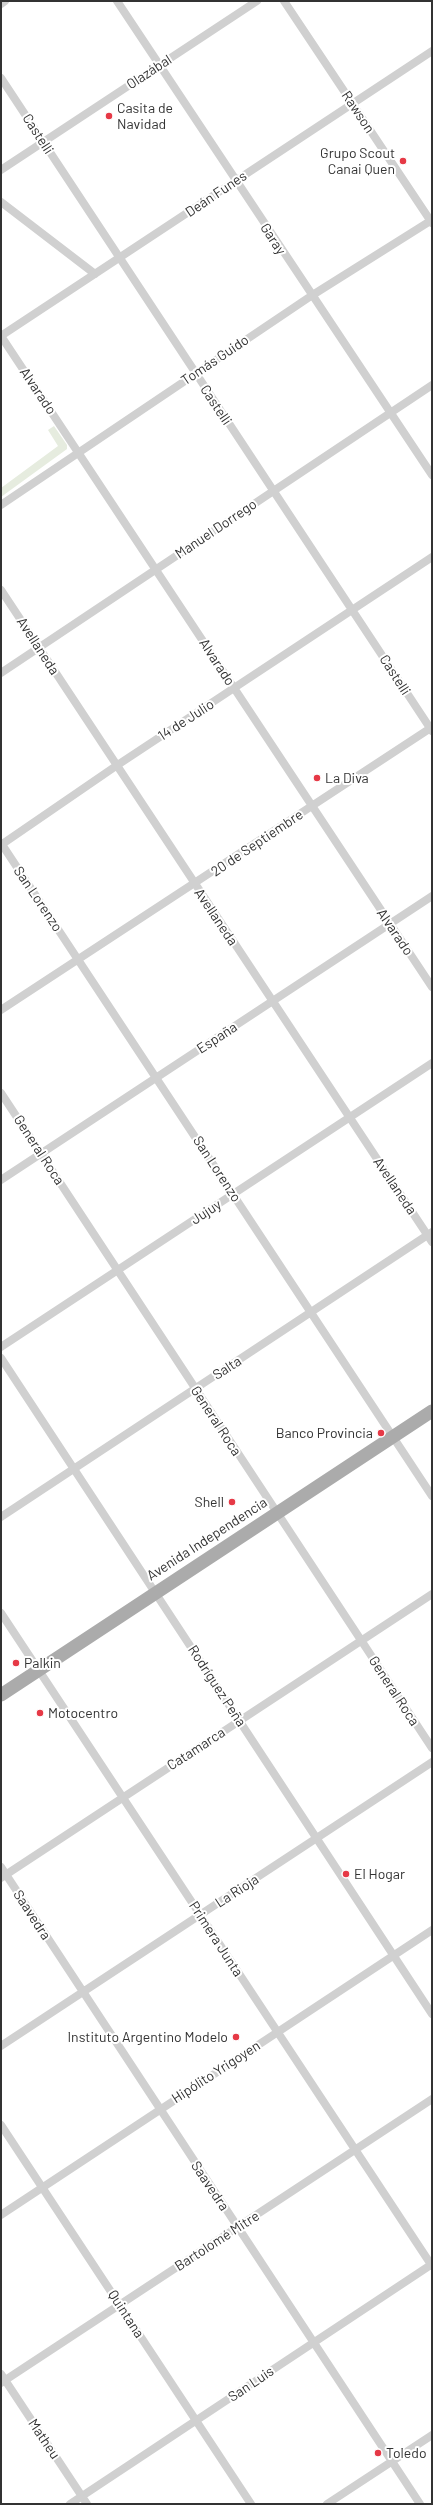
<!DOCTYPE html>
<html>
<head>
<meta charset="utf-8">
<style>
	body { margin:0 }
	#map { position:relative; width:433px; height:2505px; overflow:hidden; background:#fff; font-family:Barlow,sans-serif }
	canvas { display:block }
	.frame { position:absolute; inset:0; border:2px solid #333; pointer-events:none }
</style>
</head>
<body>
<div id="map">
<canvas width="433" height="2505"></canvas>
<div class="frame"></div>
</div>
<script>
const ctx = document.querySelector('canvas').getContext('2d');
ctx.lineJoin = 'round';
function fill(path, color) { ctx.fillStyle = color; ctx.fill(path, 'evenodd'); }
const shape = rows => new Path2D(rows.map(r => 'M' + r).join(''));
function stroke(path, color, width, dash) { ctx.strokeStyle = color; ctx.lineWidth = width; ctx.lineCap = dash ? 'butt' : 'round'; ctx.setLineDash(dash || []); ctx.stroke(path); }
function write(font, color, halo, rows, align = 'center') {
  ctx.font = font + ' Barlow,sans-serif'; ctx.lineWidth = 4; ctx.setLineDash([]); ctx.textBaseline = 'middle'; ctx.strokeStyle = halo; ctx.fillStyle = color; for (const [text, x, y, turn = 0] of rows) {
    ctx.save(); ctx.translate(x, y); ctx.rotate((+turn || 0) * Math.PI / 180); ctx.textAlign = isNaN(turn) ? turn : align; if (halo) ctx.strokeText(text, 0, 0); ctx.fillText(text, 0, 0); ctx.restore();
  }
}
fill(shape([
	[54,426,67,445,67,449,1,497,1,488,58,446,48,430]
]), '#e6ecdf');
stroke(shape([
	[117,1,432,475],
	[284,1,432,223],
	[1,4,5,1],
	[1,78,432,731],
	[1,170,257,1],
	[1,202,95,274],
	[1,336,432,987],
	[1,336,432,51],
	[1,505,311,296,432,220],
	[1,590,432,1242],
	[1,673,432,385],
	[1,843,432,1496],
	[1,845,116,766,432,557],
	[1,1010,432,727],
	[1,1093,432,1748],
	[1,1180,432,896],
	[1,1347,432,1063],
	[1,1358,432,2014],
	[1,1517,432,1232],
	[1,1613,432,2266],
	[1,1867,420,2504],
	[1,1878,432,1594],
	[1,2046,432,1762],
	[1,2125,251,2504],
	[1,2215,432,1930],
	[1,2374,87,2504],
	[1,2383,432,2099],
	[70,2504,432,2264],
	[327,2504,432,2435]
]), '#d0d0d0', 8);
stroke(shape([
	[1,1695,432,1411]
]), '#ababab', 13);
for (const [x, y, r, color] of [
	[109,116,4,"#e63946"],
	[403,161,4,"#e63946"],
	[317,778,4,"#e63946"],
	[381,1433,4,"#e63946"],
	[232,1502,4,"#e63946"],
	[16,1663,4,"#e63946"],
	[40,1713,4,"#e63946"],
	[346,1874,4,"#e63946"],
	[236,2037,4,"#e63946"],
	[378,2453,4,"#e63946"]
]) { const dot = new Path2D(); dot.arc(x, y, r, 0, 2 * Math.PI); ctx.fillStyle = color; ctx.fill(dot); stroke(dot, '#fff', 1.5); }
write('14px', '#333', '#fff', [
	["Olazábal",149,72,-33],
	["Rawson",358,112,56],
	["Castelli",38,134,57],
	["Deán Funes",216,194,-34],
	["Garay",273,239,57],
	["Tomás Guido",215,360,-34],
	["Alvarado",38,391,56],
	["Castelli",216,405,56],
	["Manuel Dorrego",216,529,-34],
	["Avellaneda",38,646,57],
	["Alvarado",217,662,57],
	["Castelli",395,675,57],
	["14 de Julio",186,720,-33],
	["20 de Septiembre",257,843,-34],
	["San Lorenzo",38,899,56],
	["Avellaneda",216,917,56],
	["Alvarado",395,932,56],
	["España",217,1038,-33],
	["General Roca",39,1150,57],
	["San Lorenzo",217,1169,57],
	["Avellaneda",395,1186,56],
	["Jujuy",206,1212,-33],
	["Salta",227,1368,-33],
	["General Roca",216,1421,57],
	["Avenida Independencia",207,1539,-33],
	["Rodríguez Peña",217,1686,57],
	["General Roca",394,1691,57],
	["Catamarca",196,1749,-33],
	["La Rioja",237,1891,-33],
	["Saavedra",32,1915,57],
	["Primera Junta",216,1939,57],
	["Hipólito Yrigoyen",216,2072,-33],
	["Saavedra",210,2186,56],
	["Bartolomé Mitre",217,2241,-33],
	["Quintana",126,2314,57],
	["San Luis",251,2384,-34],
	["Matheu",44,2439,56]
]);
write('14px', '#333', '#fff', [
	["Casita de",117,108],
	["Navidad",117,124],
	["Grupo Scout",395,153,"right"],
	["Canai Quen",395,169,"right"],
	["La Diva",325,778],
	["Banco Provincia",373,1433,"right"],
	["Shell",224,1502,"right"],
	["Palkin",24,1663],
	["Motocentro",48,1713],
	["El Hogar",354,1874],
	["Instituto Argentino Modelo",228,2037,"right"],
	["Toledo",386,2453]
], 'left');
</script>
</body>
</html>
